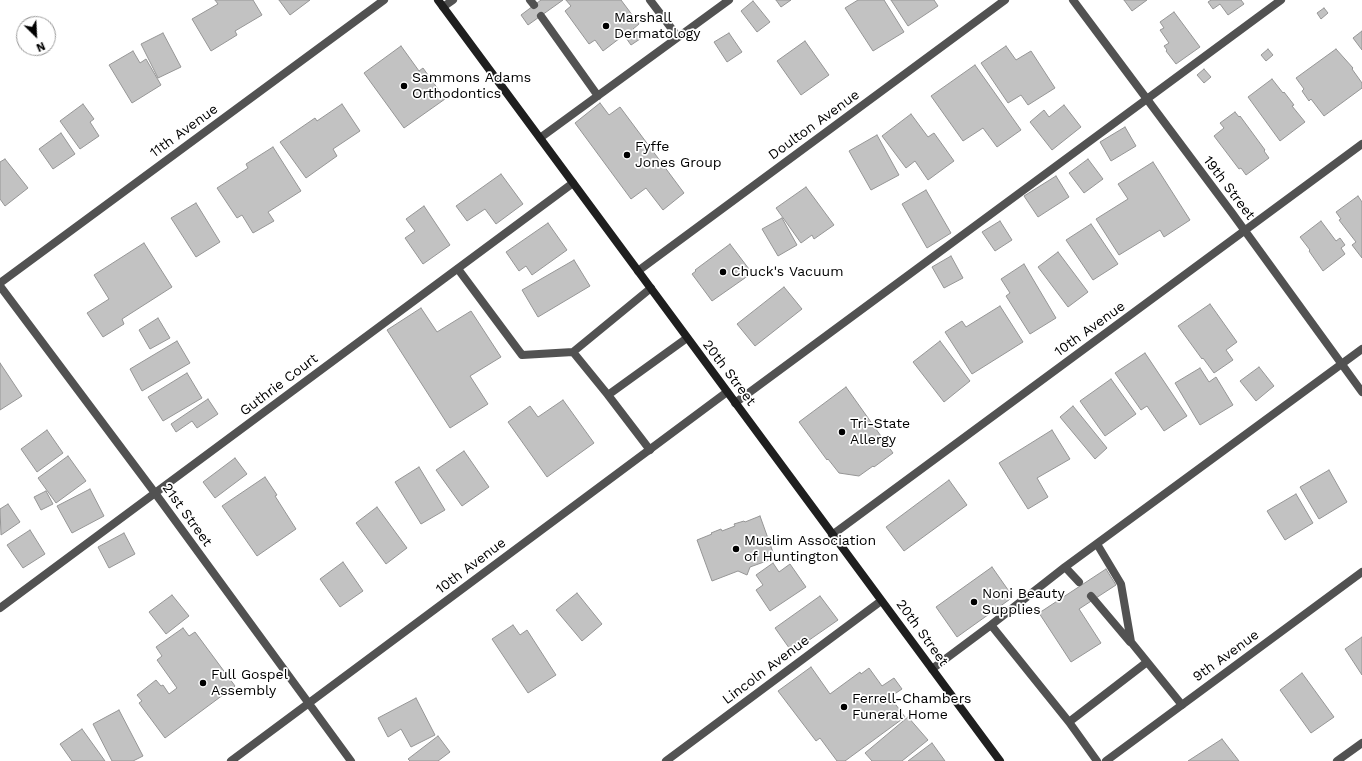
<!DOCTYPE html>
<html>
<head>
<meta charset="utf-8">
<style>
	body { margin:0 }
	#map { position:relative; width:1362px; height:761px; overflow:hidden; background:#fff; font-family:"Work Sans",sans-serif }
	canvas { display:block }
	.north { position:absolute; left:16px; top:16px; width:40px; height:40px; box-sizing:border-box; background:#fff; border:1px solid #999; border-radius:50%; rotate:156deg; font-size:11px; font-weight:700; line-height:16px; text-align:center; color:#000 }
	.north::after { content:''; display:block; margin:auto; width:14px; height:18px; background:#000; clip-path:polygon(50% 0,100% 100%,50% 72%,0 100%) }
</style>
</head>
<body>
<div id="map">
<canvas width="1362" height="761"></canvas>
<div class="north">N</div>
</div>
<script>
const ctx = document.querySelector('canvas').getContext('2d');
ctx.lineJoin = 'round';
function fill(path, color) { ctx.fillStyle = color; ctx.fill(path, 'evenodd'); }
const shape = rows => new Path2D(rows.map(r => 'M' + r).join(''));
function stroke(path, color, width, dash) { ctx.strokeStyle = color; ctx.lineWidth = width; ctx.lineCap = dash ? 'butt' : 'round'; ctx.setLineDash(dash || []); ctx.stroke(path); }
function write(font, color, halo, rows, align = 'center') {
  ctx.font = font + ' "Work Sans",sans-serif'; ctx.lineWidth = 3.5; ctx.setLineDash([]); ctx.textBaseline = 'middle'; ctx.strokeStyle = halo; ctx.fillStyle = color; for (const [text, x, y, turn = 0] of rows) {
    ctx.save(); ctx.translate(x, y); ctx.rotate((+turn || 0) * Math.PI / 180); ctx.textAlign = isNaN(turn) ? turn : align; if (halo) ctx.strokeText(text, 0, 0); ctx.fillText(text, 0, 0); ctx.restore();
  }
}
const building = shape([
	[215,0,253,0,262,15,235,31,237,35,211,51,192,19,218,4,215,0],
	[279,0,310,0,290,15,279,0],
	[541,0,563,0,528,25,521,15,541,0],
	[566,0,621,0,639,24,633,29,640,39,631,45,624,35,603,51,595,40,589,44,565,11,571,6,566,0],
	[776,0,791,0,781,7,776,0],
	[858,0,884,0,904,32,873,51,845,8,858,0],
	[891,0,934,0,938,6,908,26,891,0],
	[1124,0,1147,0,1132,11,1124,0],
	[1211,0,1241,0,1244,4,1228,15,1220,4,1213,9,1208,2,1211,0],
	[753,1,770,22,757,32,741,11,753,1],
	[1324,8,1328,13,1321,19,1317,13,1324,8],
	[1174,12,1200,47,1176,64,1166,51,1167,50,1164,46,1169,43,1160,30,1164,28,1160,22,1174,12],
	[1362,31,1362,50,1353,38,1362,31],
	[163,33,181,67,158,78,141,44,163,33],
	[729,33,742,52,727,62,714,42,729,33],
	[805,41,829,75,801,95,777,61,805,41],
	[401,46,419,71,423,68,445,99,404,128,364,73,401,46],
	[1006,46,1016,60,1031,51,1055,88,1028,105,1021,95,1008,103,981,63,1006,46],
	[1268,49,1273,55,1266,61,1261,55,1268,49],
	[1336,49,1353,68,1352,69,1362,83,1362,88,1324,116,1311,99,1309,101,1302,91,1304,89,1296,78,1336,49],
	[133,51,140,63,146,59,161,85,132,103,109,65,133,51],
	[975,65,1021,130,997,147,983,128,963,141,931,96,975,65],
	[1204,69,1211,77,1204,83,1197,75,1204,69],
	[1272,79,1283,93,1284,92,1294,105,1292,106,1305,122,1280,141,1248,97,1272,79],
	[600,103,609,115,620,107,684,193,663,210,646,188,631,199,575,123,600,103],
	[83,104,94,119,90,122,99,136,80,149,60,121,83,104],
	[342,104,360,131,333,149,337,156,306,178,280,142,315,118,317,121,342,104],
	[1064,105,1081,127,1052,150,1030,122,1044,110,1049,117,1064,105],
	[1235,112,1239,117,1240,116,1265,150,1264,151,1269,158,1246,175,1241,168,1239,169,1214,136,1224,128,1220,123,1235,112],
	[911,114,928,137,934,133,954,161,928,180,915,161,906,168,882,136,911,114],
	[1125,127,1136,146,1111,161,1100,142,1125,127],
	[61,133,75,154,53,169,39,149,61,133],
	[877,135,899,175,871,190,849,151,877,135],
	[273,147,301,191,268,212,274,221,253,233,242,215,237,218,217,188,248,168,246,164,273,147],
	[5,159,28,188,5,206,0,199,0,162,5,159],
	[1088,159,1103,179,1084,193,1069,173,1088,159],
	[1153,162,1190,220,1164,237,1160,230,1119,255,1096,219,1128,199,1118,184,1153,162],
	[501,174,523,204,496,224,485,209,467,221,456,206,501,174],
	[1056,176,1069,197,1038,217,1024,196,1056,176],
	[806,187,834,225,814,239,812,235,801,243,776,208,806,187],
	[926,190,951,233,927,248,902,204,926,190],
	[1358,196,1362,202,1362,258,1352,245,1356,242,1339,220,1341,219,1336,212,1358,196],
	[196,203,220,242,196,257,171,218,196,203],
	[424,206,450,245,423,264,405,238,415,231,406,219,424,206],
	[782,218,797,245,778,256,762,229,782,218],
	[1000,221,1012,240,995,251,982,232,1000,221],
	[1321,221,1336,241,1340,238,1345,245,1341,248,1345,254,1323,271,1309,251,1310,250,1300,237,1321,221],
	[548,223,567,250,532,275,526,266,519,271,506,252,548,223],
	[1091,224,1118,264,1093,280,1066,240,1091,224],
	[144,243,172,287,122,319,124,324,103,337,87,313,109,299,94,275,144,243],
	[730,244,752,273,712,301,692,274,696,271,695,270,730,244],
	[1058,252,1088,292,1068,307,1038,267,1058,252],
	[951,256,963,278,944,288,932,267,951,256],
	[574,260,590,286,538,317,522,290,574,260],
	[1024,264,1056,318,1030,334,1006,296,1010,293,1001,279,1024,264],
	[784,287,802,309,755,346,737,324,784,287],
	[1210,304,1237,342,1226,350,1233,360,1214,373,1203,358,1202,359,1178,326,1210,304],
	[1000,306,1023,342,972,374,945,332,962,321,966,327,1000,306],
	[421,308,437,332,471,311,501,357,470,376,488,404,450,428,387,330,421,308],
	[158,318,170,338,150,349,139,330,158,318],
	[177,341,190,363,142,391,130,369,177,341],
	[940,341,970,381,944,402,913,362,940,341],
	[1145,353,1187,416,1164,431,1147,406,1141,410,1115,373,1145,353],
	[0,363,22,396,0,410,0,363],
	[1259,367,1274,386,1256,401,1240,381,1259,367],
	[1200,368,1209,382,1216,377,1233,405,1200,425,1175,383,1200,368],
	[187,373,202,398,163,421,148,397,187,373],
	[1111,379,1136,414,1105,436,1080,401,1111,379],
	[846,387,893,453,874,467,873,466,859,476,839,473,828,459,827,460,799,422,846,387],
	[208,399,218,414,197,428,192,421,176,432,171,424,208,399],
	[563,400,594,443,547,477,508,422,530,406,538,417,563,400],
	[1073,406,1107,448,1095,459,1060,417,1073,406],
	[47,430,63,453,37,472,21,449,47,430],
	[1052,430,1070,459,1037,478,1048,497,1028,509,999,463,1052,430],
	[464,451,489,487,462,506,436,470,464,451],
	[68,456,86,481,56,503,38,478,68,456],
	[235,458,247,474,215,498,203,482,235,458],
	[419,467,445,510,421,524,395,482,419,467],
	[1329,470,1347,502,1319,519,1300,487,1329,470],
	[265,477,277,495,275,496,296,529,257,556,222,506,265,477],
	[949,480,967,505,904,551,886,527,949,480],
	[90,489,104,516,72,533,57,506,90,489],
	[46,491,53,504,41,510,34,497,46,491],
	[1296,494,1313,523,1285,540,1267,511,1296,494],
	[8,504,20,522,1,535,0,509,8,504],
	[377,507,407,548,386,564,356,523,377,507],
	[760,516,775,558,750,567,747,575,738,571,712,581,697,540,712,534,711,533,721,529,722,531,735,526,734,524,744,521,745,522,760,516],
	[30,530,45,554,23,568,7,545,30,530],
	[124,533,135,554,109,568,98,547,124,533],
	[343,562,363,591,340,607,320,579,343,562],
	[773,563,779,572,790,564,806,587,770,611,756,590,763,585,756,575,773,563],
	[992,567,1013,597,957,637,936,607,992,567],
	[1106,569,1116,585,1079,609,1101,643,1071,662,1039,613,1106,569],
	[577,593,602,624,582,641,556,610,577,593],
	[172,595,189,616,166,634,149,612,172,595],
	[820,596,838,620,792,652,775,628,820,596],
	[513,625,520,635,527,630,556,675,528,693,492,639,513,625],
	[183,628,189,636,195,632,235,686,165,738,139,703,142,701,137,695,156,680,161,686,163,685,169,694,177,688,157,660,162,656,156,647,183,628],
	[1362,637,1362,675,1345,649,1362,637],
	[811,667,830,694,860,672,861,674,869,668,882,686,894,678,902,689,890,697,905,717,845,761,837,761,820,738,816,741,778,691,811,667],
	[1302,673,1334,717,1311,733,1280,690,1302,673],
	[416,698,435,735,411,747,401,729,388,737,378,718,416,698],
	[119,710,143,756,133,761,112,761,93,724,119,710],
	[908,717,928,740,902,761,872,761,865,753,908,717],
	[82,729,105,761,72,761,60,744,82,729],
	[438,736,450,752,438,761,410,761,408,759,438,736],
	[1222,739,1239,761,1188,761,1222,739],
	[932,743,945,761,908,761,932,743]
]);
fill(building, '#c2c2c2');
stroke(building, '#969696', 1);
stroke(shape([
	[530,0,534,5],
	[650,0,678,37],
	[541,16,598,96],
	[540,138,729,0],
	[458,269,522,355,573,352],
	[651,288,573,352,608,395,687,338],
	[608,395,650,450],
	[735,403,1281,0],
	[1097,544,1121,584,1131,642,1182,705],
	[1065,567,1079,582],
	[1091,596,1130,642],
	[991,625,1069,722,1097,761],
	[932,669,991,625,1065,567,1362,349],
	[1069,722,1147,662],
	[666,761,881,601],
	[1337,761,1362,743]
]), '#525252', 8);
stroke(shape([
	[1073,0,1232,213,1362,392],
	[443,7,453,0],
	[638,271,1005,0],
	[0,283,384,0],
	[0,286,155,493,351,761],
	[832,535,1362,144],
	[0,608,573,183],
	[231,761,727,392],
	[1106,761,1362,572]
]), '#525252', 8);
stroke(shape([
	[438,0,1000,761]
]), '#1f1f1f', 8);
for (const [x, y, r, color] of [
	[606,26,4,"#000"],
	[404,86,4,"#000"],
	[627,155,4,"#000"],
	[723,272,4,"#000"],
	[842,432,4,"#000"],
	[736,549,4,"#000"],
	[974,602,4,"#000"],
	[203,683,4,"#000"],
	[844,707,4,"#000"]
]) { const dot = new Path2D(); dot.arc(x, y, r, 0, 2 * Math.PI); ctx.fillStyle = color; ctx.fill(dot); stroke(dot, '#fff', 1.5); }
write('14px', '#000', '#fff', [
	["Marshall",614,18],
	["Dermatology",614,34],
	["Sammons Adams",412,78],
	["Orthodontics",412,94],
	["Fyffe",635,147],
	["Jones Group",635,163],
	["Chuck's Vacuum",731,272],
	["Tri-State",850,424],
	["Allergy",850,440],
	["Muslim Association",744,541],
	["of Huntington",744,557],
	["Noni Beauty",982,594],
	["Supplies",982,610],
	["Full Gospel",211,675],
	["Assembly",211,691],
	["Ferrell-Chambers",852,699],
	["Funeral Home",852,715]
], 'left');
write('14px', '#000', '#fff', [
	["Doulton Avenue",814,125,-36],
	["11th Avenue",184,131,-36],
	["19th Street",1229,188,53],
	["10th Avenue",1090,329,-36],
	["20th Street",729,373,53],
	["Guthrie Court",279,385,-37],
	["21st Street",187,515,54],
	["10th Avenue",471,566,-37],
	["20th Street",922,633,54],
	["9th Avenue",1226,656,-36],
	["Lincoln Avenue",766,670,-37]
]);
</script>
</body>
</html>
